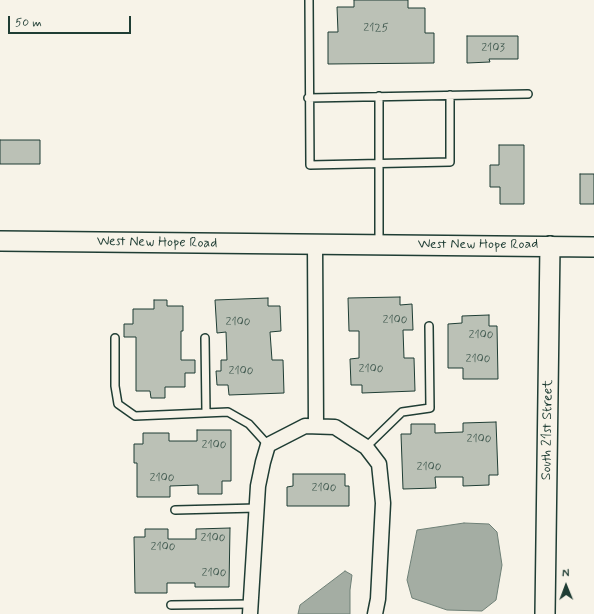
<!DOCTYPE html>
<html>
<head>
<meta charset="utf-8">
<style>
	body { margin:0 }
	#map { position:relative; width:594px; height:614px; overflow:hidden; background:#f7f3e8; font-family:Mynerve,sans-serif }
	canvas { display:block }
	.north { position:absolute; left:546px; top:566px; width:40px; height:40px; -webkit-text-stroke:3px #f7f3e8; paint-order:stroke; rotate:359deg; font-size:11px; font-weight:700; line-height:16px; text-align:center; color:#1f3d34 }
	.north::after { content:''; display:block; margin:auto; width:14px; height:18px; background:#1f3d34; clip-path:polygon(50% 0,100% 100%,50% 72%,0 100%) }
	.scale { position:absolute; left:8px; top:16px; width:123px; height:18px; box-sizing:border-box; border:2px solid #1f3d34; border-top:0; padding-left:5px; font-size:12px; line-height:14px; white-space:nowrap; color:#1f3d34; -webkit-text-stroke:3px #f7f3e8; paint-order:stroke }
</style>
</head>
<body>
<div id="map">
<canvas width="594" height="614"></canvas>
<div class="north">N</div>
<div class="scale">50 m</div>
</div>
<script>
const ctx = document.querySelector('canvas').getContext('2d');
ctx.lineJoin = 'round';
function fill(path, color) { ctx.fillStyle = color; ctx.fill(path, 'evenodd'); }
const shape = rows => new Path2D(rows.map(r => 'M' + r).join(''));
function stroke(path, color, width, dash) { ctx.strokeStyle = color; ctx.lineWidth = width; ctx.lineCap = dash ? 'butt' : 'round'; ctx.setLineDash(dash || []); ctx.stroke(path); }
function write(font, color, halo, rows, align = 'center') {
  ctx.font = font + ' Mynerve,sans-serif'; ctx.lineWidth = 4; ctx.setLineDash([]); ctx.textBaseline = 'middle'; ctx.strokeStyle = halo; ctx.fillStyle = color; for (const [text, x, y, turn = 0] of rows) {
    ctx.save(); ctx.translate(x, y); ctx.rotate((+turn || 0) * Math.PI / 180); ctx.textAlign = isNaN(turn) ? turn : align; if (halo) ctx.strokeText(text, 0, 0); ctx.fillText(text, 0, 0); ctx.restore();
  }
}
const water = shape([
	[464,523,489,524,497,532,502,565,496,600,482,611,447,610,412,598,407,580,417,530,464,523],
	[345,571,352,575,350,590,350,614,298,614,300,605,345,571]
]);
fill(water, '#a4ada3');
stroke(water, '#6f8077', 1);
const building = shape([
	[354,0,408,0,408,8,425,8,425,33,434,33,434,63,328,64,328,32,338,32,337,7,354,7,354,0],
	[467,36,518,36,518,59,489,59,490,62,467,63,467,36],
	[0,140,40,140,40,164,0,164,0,140],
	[499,145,524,145,524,204,500,204,500,187,490,187,490,165,499,165,499,145],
	[580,174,594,174,594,204,580,204,580,174],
	[400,297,400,305,412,304,413,330,403,330,404,358,414,358,415,391,362,393,362,385,351,385,350,359,359,358,359,331,349,331,348,298,400,297],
	[268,298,268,306,280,306,281,331,270,332,272,360,283,360,284,393,229,395,228,385,217,385,216,371,221,371,221,360,227,360,226,332,217,333,215,300,268,298],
	[154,300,167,300,167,306,183,306,183,331,181,331,181,360,195,360,195,373,185,373,185,387,165,387,165,398,151,398,150,391,136,391,136,337,124,337,124,324,133,324,133,309,154,309,154,300],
	[489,315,489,326,497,326,498,379,463,379,463,368,448,368,448,324,462,323,462,316,489,315],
	[496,422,498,475,489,475,489,485,463,486,463,477,435,477,436,488,403,489,401,434,411,434,411,424,435,424,435,433,463,432,463,423,496,422],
	[197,430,231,430,231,481,222,481,222,494,198,494,198,485,170,486,170,497,137,497,137,463,134,463,134,444,143,444,143,433,169,433,169,441,197,441,197,430],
	[293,474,345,474,345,486,349,486,349,506,287,506,287,487,293,486,293,474],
	[230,528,229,587,195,587,195,583,167,583,167,593,135,593,134,537,145,537,145,529,168,529,168,539,196,539,196,529,230,528]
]);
fill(building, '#bbc1b6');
stroke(building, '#1f3d34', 1);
const lane = shape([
	[309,0,310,165,450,162,450,95],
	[379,96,379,244],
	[308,98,528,94],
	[115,338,115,386,118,404,135,416,228,412,249,424,268,445],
	[205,338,206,413],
	[366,447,402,412,430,408,429,326],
	[175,510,257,508],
	[171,605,251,604]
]);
const street = shape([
	[315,244,316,426],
	[250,614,258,486,263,462,268,445,305,426,335,427,366,447,379,464,383,503,378,599,375,614]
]);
const secondary = shape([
	[0,241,594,247],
	[545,614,550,246]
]);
stroke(lane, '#1f3d34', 10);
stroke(street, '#1f3d34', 17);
stroke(secondary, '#1f3d34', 22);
stroke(lane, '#f7f3e8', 7);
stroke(street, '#f7f3e8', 14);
stroke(secondary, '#f7f3e8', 19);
write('12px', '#465e54', null, [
	["2125",376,28],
	["2103",493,48],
	["2100",395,320],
	["2100",238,322],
	["2100",481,335],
	["2100",478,359],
	["2100",371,369],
	["2100",241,371],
	["2100",479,439],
	["2100",214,445],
	["2100",429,467],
	["2100",162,478],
	["2100",324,488],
	["2100",213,538],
	["2100",163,547],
	["2100",214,573]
]);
write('14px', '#1f3d34', '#f7f3e8', [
	["West New Hope Road",157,243,1],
	["West New Hope Road",478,245],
	["South 21st Street",548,430,-89]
]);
</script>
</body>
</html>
